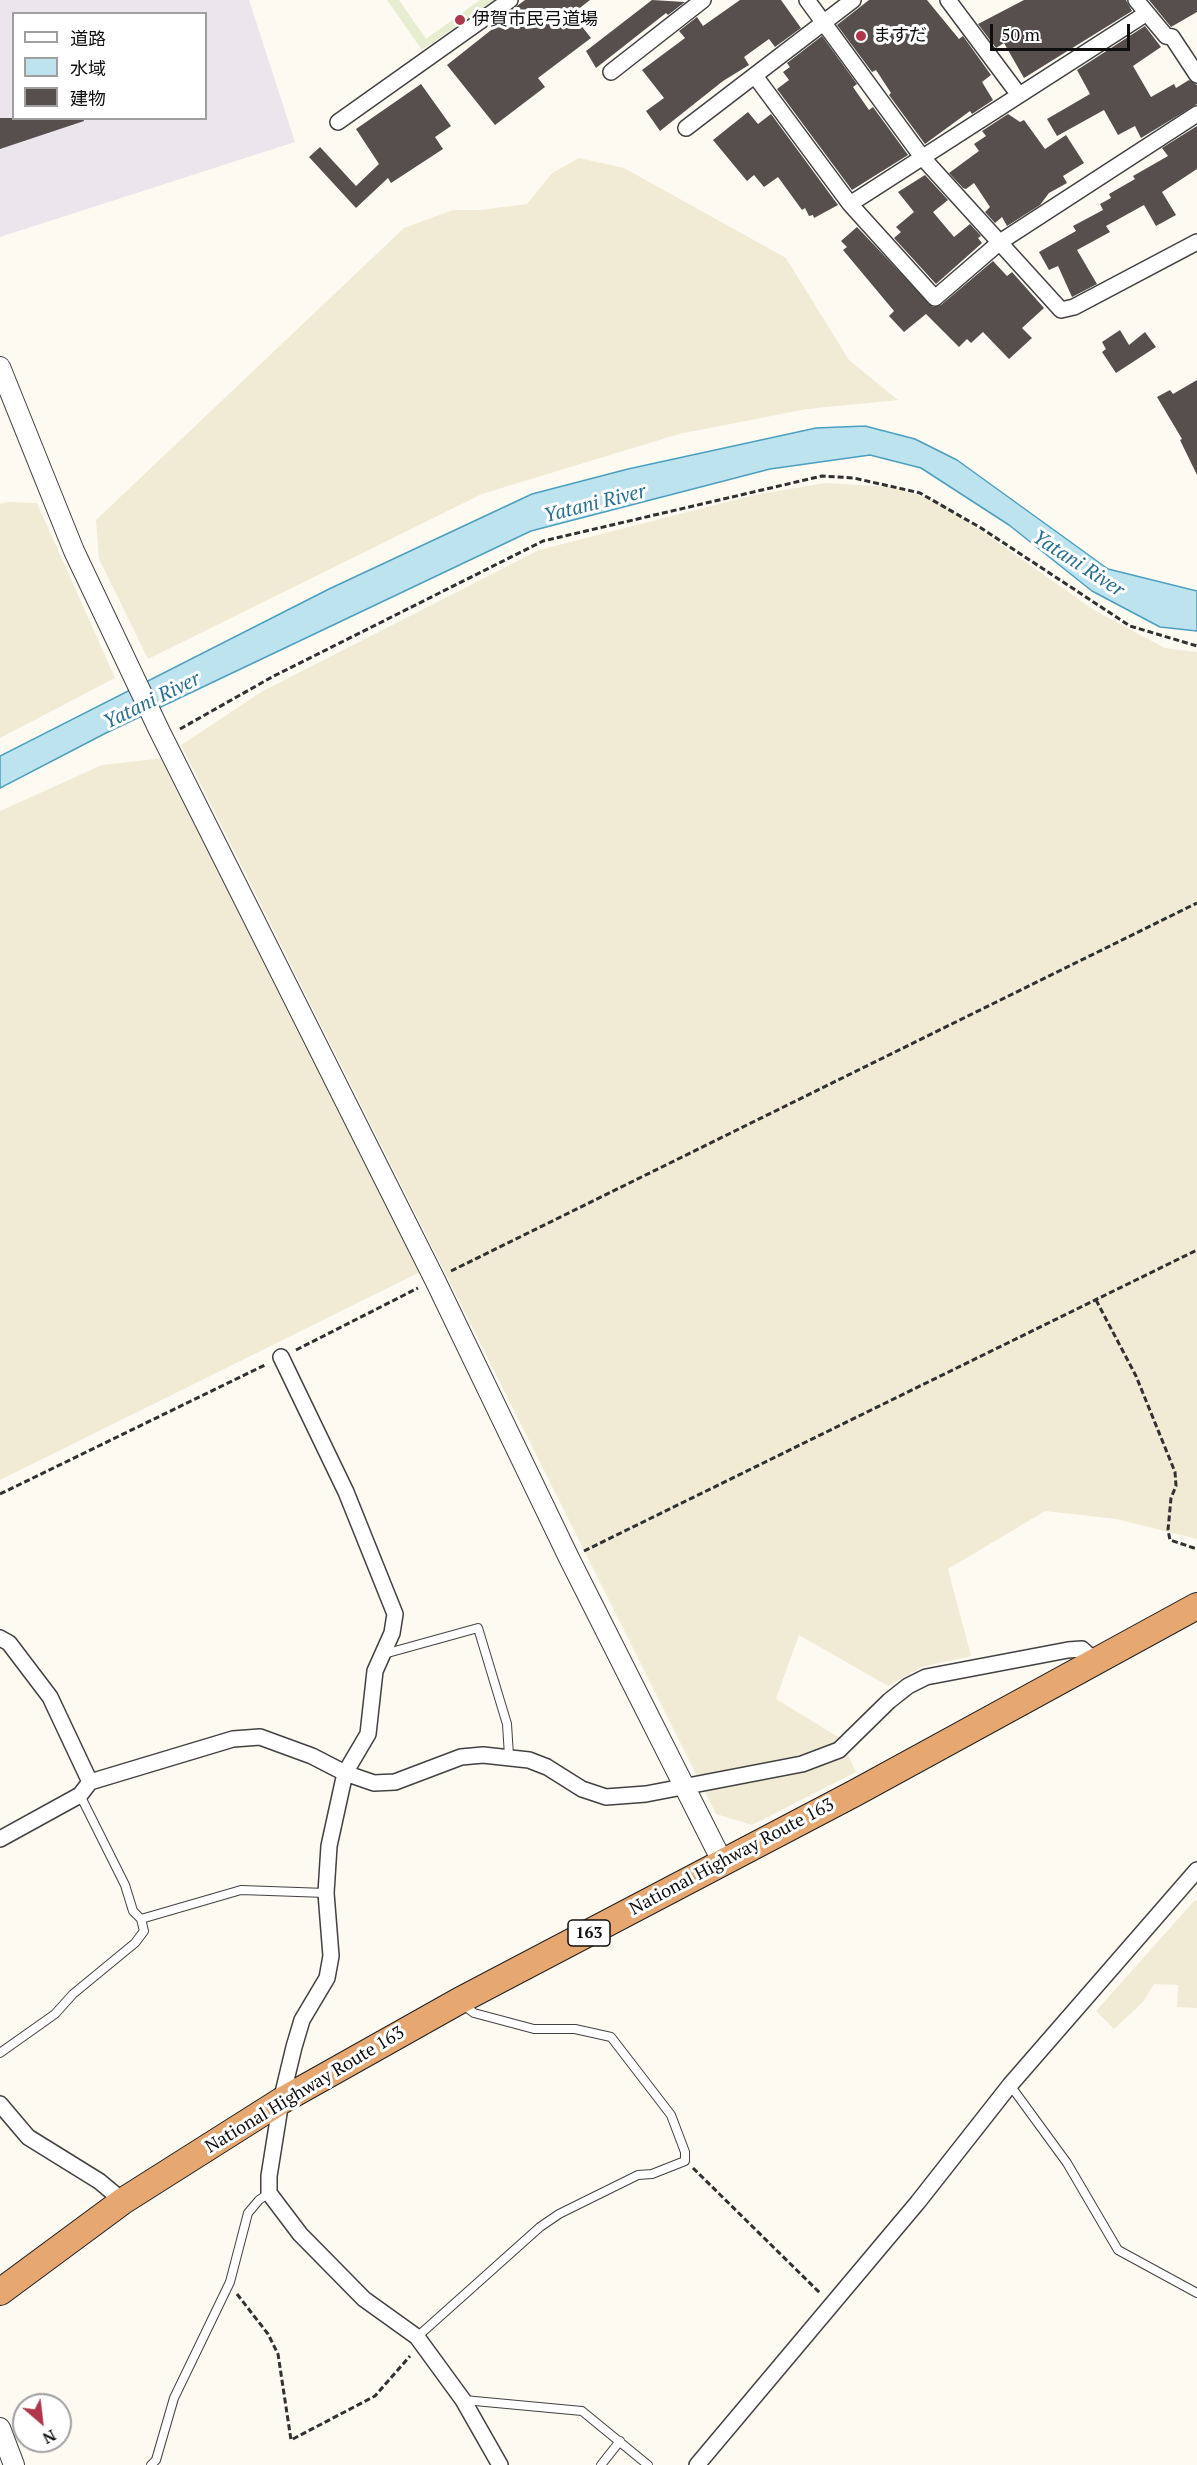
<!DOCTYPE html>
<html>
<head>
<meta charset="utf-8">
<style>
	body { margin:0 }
	#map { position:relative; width:1197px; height:2465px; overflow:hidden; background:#fdfaf2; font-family:"PT Serif","Noto Sans JP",serif }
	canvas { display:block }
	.legend { position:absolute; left:12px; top:12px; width:195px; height:108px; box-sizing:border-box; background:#fff; border:2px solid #9f9f9f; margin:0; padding:8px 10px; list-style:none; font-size:18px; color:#0f0f0f }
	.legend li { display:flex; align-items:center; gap:12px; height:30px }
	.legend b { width:30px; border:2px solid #9f9f9f }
	.north { position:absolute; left:12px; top:2393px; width:60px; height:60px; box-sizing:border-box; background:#fff; border:2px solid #9f9f9f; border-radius:50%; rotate:152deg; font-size:16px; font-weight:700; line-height:24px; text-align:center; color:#0f0f0f }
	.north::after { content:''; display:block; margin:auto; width:21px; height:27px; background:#b0364c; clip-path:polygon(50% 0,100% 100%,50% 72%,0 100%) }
	.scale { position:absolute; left:990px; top:24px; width:140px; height:27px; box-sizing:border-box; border:3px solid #0f0f0f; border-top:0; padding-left:8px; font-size:18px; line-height:21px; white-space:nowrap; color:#0f0f0f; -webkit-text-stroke:4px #fff; paint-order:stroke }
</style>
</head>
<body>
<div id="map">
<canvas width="1197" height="2465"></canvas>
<ul class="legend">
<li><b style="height:8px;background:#fff"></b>道路</li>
<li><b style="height:16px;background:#bde3ef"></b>水域</li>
<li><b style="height:16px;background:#564f4d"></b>建物</li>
</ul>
<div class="north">N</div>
<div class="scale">50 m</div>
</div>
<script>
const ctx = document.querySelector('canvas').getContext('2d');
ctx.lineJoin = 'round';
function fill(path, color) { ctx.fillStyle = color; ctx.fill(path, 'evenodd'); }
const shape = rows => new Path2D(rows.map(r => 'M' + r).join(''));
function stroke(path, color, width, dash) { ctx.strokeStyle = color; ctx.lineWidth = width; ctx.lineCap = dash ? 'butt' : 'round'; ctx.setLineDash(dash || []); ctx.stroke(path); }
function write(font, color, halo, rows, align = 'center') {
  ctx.font = font + ' "PT Serif","Noto Sans JP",serif'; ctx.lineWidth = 6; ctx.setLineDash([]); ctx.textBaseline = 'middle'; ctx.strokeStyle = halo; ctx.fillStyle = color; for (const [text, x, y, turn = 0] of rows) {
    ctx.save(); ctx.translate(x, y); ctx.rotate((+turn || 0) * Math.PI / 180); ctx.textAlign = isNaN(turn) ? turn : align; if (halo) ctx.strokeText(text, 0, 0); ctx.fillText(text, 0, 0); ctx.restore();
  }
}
fill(shape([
	[0,0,249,0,295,142,0,237],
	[14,14,206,14,206,118,14,118]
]), '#ebe5ec');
fill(shape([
	[579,158,624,168,786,258,849,360,898,400,807,409,679,434,482,494,148,659,99,559,96,520,404,228,453,210,481,210,527,204,552,173],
	[825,483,893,487,940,502,1094,610,1165,648,1197,652,1197,1539,1116,1519,1045,1511,948,1569,971,1656,922,1667,888,1686,799,1635,776,1699,840,1738,856,1772,752,1825,716,1814,181,745,263,691,539,550,754,495],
	[7,502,37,503,115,678,0,738,0,504],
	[164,758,420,1272,0,1480,0,811,102,765],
	[1194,1901,1197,1901,1197,2008,1177,2007,1178,1985,1154,1984,1143,2002,1114,2029,1096,2011]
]), '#f1ebd5');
fill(shape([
	[387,0,399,0,426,39,480,0,495,0,422,50]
]), '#e7edd0');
const water = shape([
	[865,426,915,439,957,460,1108,569,1197,591,1197,631,1160,627,1092,591,1009,525,921,468,870,455,770,469,531,531,106,733,0,788,0,756,329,589,532,494,628,469,816,428,865,426]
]);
fill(water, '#bde3ef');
stroke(water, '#4c9fbe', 1.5);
fill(shape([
	[525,0,590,0,572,14,591,38,538,78,545,87,495,125,447,65,500,23,498,20],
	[652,0,685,2,668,15,666,13,596,68,586,51],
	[740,0,781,0,801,28,775,47,769,39,744,57,749,65,723,81,660,131,646,111,664,98,642,70,685,38,679,31,697,17,703,26],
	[869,0,927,0,959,39,963,36,991,75,982,82,993,100,972,114,970,111,925,144,889,95,891,93,876,70,872,72,837,25],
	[1024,0,1126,0,1132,11,1024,78,1004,43,996,48,978,24],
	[1149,0,1197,0,1197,12,1171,27],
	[1145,26,1161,47,1133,66,1151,97,1174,84,1176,88,1189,80,1197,85,1197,104,1141,138,1135,126,1118,135,1104,110,1057,136,1047,119,1090,94,1077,70],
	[822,36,857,84,853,87,869,110,873,107,908,155,852,190,777,89,789,80,783,72,790,67,787,63],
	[421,84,451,126,435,137,443,149,391,183,388,178,356,208,309,157,320,147,356,186,379,164,356,129],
	[748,112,758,124,771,114,838,205,814,218,813,215,809,216,805,208,802,210,778,177,764,187,754,175,747,181,713,140],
	[1008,114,1020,122,1024,120,1045,149,1066,135,1084,163,1063,176,1067,183,1049,193,1040,205,1007,226,1002,217,995,223,985,212,990,207,974,183,966,189,963,188,949,173,979,151,974,144,986,136,982,131],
	[0,118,83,118,84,121,0,149],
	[1197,126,1197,169,1162,192,1176,215,1156,226,1144,205,1106,226,1110,232,1077,250,1097,284,1072,297,1058,266,1049,270,1039,252,1076,231,1073,226,1103,210,1100,204,1111,198,1109,194,1135,179,1133,176,1168,156,1162,148],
	[925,175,948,200,933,212,954,237,970,224,981,236,978,238,982,243,936,284,894,238,901,232,896,227,914,212,898,192],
	[857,227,933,307,941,305,993,261,1007,276,1012,272,1044,308,1022,328,1032,338,1009,359,983,332,971,343,967,339,959,347,926,314,904,332,889,316,894,311,843,250,847,247,841,241],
	[1120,330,1129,345,1145,332,1156,347,1116,373,1102,352,1106,349,1102,342],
	[1197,380,1197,475,1180,440,1182,439,1157,397,1170,390,1173,394]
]), '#564f4d');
const service = shape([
	[384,1654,478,1628,507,1724,509,1756],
	[80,1795,125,1885,133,1911,141,1919],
	[0,2053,55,2014,73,1994,135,1943,144,1931,141,1919,241,1890,326,1893],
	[1010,2085,1067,2163,1118,2250,1197,2293],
	[417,2337,540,2227,559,2214,638,2175,652,2174,685,2161,685,2152,671,2115,611,2037,575,2029,534,2029,474,2013,462,2004],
	[464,2400,582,2411,648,2465],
	[151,2465,156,2460,174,2398,230,2282,248,2213,259,2200,269,2193],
	[601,2465,620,2441]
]);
const minor = shape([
	[807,0,922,157,1061,310,1074,307,1197,242],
	[948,0,1019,95],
	[1136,0,1166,36,1172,37,1197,75],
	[611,72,703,0],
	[755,76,850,204,935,298,1000,242,1197,114],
	[338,122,510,0],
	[686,128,853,0],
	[850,204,1147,13],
	[281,1357,346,1492,395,1614,392,1633,375,1671,368,1734,345,1773,329,1846,326,1893,331,1956,327,1978,302,2020,294,2047,281,2101,269,2176,269,2193,300,2234,364,2299,417,2337,463,2400,500,2465],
	[0,1638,9,1643,50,1697,90,1782],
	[0,1839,80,1795,90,1782,233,1739,260,1737,312,1756,345,1773,374,1783,395,1782,461,1757,483,1755,529,1760,547,1767,582,1789,606,1797,646,1794,802,1764,839,1750,889,1701,908,1686,926,1677,1068,1650,1082,1649,1095,1661],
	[0,2104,28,2137,99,2181,123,2201],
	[697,2465,918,2202,1010,2085,1197,1870]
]);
const tertiary = shape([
	[0,367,74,551,159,730,435,1280,569,1558,723,1863],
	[0,2428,14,2465]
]);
const trunk = shape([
	[0,2292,123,2201,281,2101,459,2001,855,1793,1197,1606]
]);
stroke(service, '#424242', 10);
stroke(minor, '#424242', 18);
stroke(tertiary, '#424242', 22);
stroke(trunk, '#202020', 28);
stroke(shape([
	[180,729,272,677,543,541,822,476,854,478,920,493,981,528,1130,626,1197,646],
	[451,1271,1197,903],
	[1096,1300,1136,1376,1175,1472,1176,1486,1171,1498,1168,1530,1170,1540,1197,1549],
	[296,1350,418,1288],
	[0,1494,265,1365],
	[584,1551,1197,1250],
	[693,2168,821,2294],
	[237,2294,268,2334,278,2354,291,2440,375,2396,410,2356]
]), '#313131', 3, [6, 3]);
stroke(service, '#fff', 8);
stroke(minor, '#fff', 15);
stroke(tertiary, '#fff', 20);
stroke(trunk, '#e6a870', 26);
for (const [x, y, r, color] of [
	[460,20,6,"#b0364c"],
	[861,36,6,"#b0364c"]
]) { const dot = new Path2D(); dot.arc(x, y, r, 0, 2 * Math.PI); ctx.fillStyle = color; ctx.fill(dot); stroke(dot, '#fff', 2); }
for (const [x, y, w] of [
	[589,1933,42]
]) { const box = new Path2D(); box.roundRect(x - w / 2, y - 13, w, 26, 4.5); ctx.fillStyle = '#fff'; ctx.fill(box); stroke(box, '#0f0f0f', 1.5); }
write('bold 16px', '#0f0f0f', null, [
	["163",589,1933]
]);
write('18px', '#0f0f0f', '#fff', [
	["伊賀市民弓道場",472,20],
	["ますだ",873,36]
], 'left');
write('18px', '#0f0f0f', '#fff', [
	["National Highway Route 163",732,1857,-28],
	["National Highway Route 163",305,2090,-31]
]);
write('italic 20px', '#267193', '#fff', [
	["Yatani River",595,504,-14],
	["Yatani River",1078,564,33],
	["Yatani River",152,701,-26]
]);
</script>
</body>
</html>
